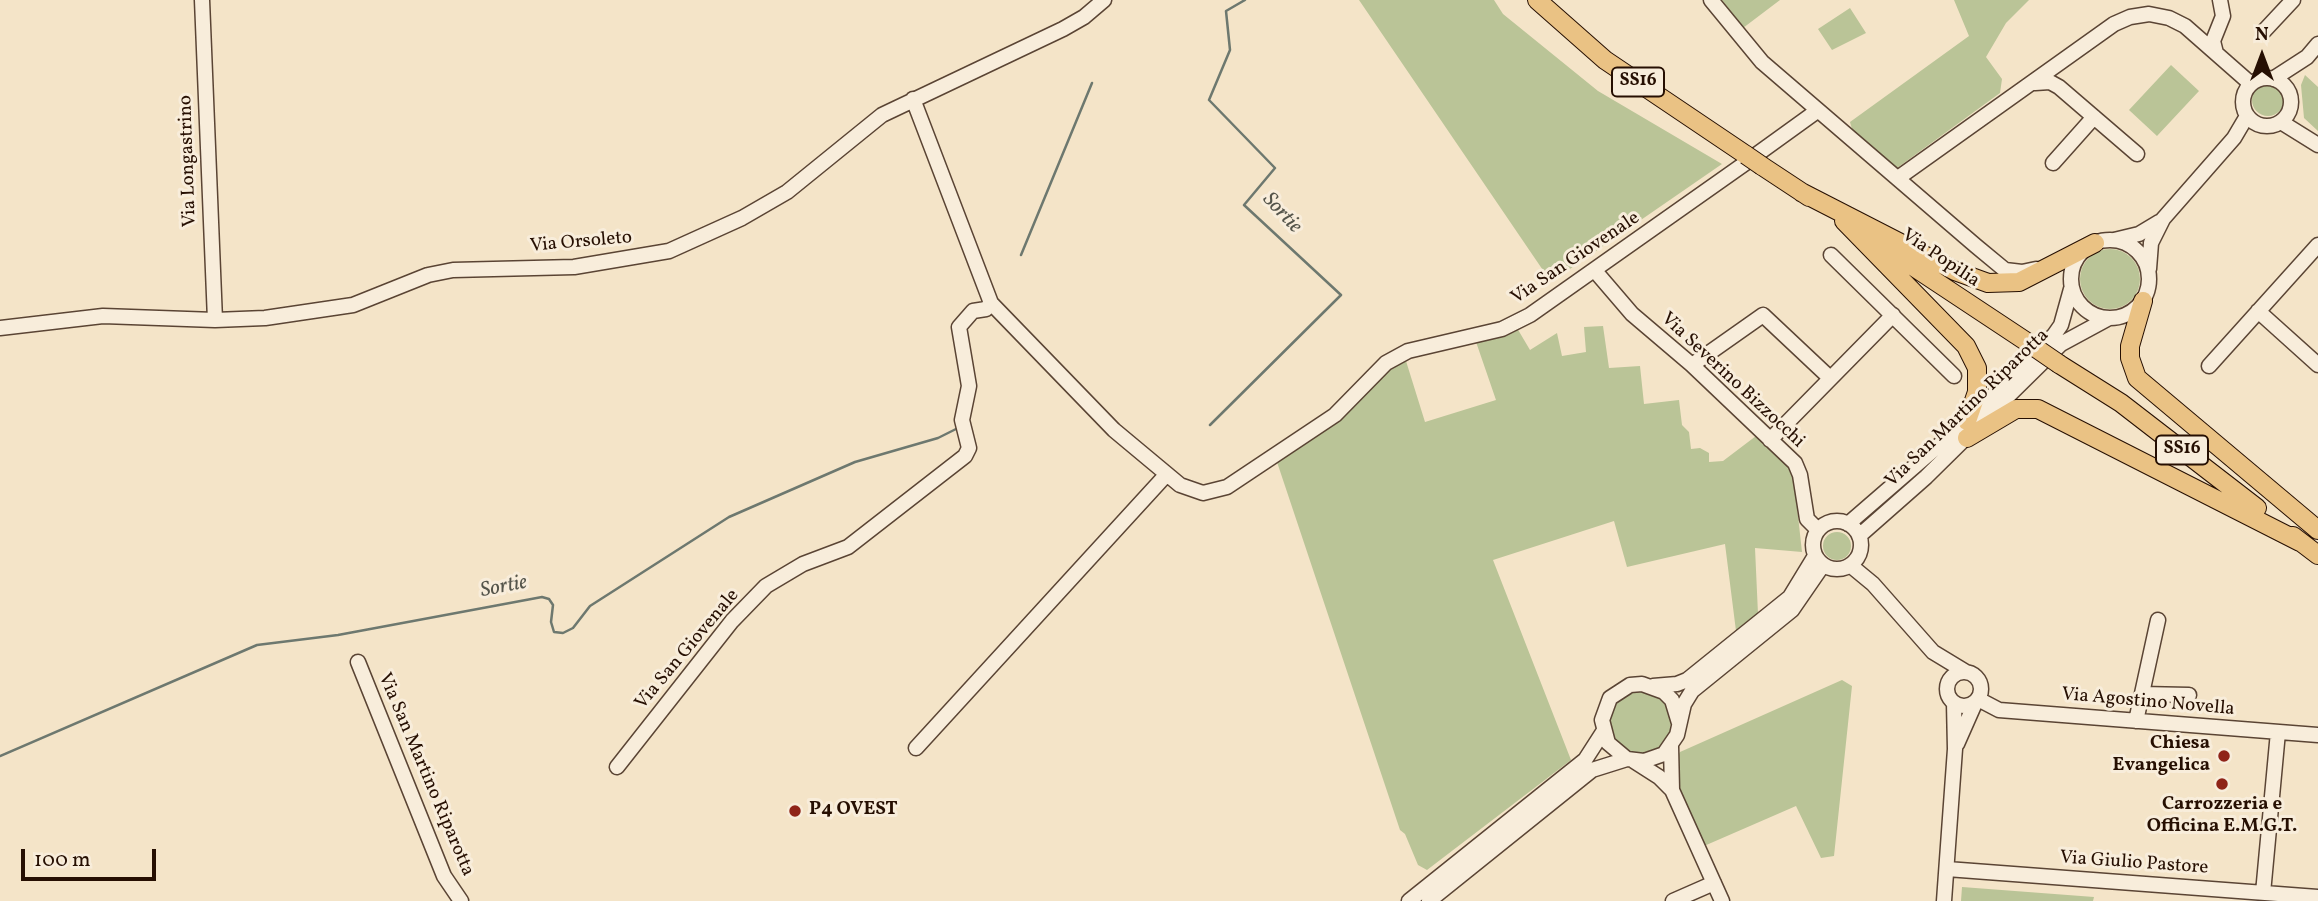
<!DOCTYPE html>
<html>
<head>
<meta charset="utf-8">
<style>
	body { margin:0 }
	#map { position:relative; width:2318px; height:901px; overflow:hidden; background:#f4e4c8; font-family:Vollkorn,serif }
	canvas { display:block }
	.north { position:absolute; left:2227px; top:21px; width:70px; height:70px; -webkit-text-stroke:5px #f8eddb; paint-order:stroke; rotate:0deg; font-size:19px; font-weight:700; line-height:28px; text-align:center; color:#260f02 }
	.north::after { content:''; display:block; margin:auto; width:24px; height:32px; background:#260f02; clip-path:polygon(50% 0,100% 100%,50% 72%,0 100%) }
	.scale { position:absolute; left:21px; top:849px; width:135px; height:32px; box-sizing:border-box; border:4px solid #260f02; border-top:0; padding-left:9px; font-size:21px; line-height:24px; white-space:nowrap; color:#260f02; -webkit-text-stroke:5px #f8eddb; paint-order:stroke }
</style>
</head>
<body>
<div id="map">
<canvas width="2318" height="901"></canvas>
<div class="north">N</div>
<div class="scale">100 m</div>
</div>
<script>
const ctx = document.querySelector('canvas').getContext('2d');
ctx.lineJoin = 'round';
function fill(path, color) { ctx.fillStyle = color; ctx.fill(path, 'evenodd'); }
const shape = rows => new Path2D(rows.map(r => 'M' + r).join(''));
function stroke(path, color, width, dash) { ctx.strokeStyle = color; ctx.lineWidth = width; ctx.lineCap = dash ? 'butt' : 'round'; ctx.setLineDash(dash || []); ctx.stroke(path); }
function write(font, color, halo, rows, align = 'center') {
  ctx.font = font + ' Vollkorn,serif'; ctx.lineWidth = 6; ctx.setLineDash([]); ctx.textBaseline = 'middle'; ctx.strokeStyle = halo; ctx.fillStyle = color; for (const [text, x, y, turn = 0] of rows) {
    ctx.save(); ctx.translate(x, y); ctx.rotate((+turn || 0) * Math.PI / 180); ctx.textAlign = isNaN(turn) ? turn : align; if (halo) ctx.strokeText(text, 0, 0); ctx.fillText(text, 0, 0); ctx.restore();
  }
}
fill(shape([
	[1359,0,1494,0,1503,14,1598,91,1722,164,1551,282],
	[1722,0,1780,0,1743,28],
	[1954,0,2029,0,2006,23,1986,57,2002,79,2000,93,1897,168,1854,136,1850,122,1969,36],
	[1850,8,1866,33,1832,50,1818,29],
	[2171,65,2199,91,2157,136,2129,110],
	[2305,75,2318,87,2318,131,2304,118,2301,85],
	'2252 100a16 16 0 1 1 32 0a16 16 0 1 1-32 0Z',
	'2080 279a30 30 0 1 1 60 0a30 30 0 1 1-60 0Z',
	[1603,326,1609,368,1640,366,1644,404,1679,400,1682,425,1689,432,1691,449,1700,448,1709,453,1709,462,1723,461,1756,436,1789,468,1794,480,1802,552,1755,548,1758,614,1736,631,1725,544,1627,567,1614,521,1493,560,1571,760,1427,870,1418,865,1405,834,1400,830,1277,462,1390,368,1406,361,1425,422,1496,400,1475,339,1517,328,1530,350,1557,333,1562,356,1586,352,1584,327],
	'1823 546a14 14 0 1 1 28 0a14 14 0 1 1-28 0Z',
	[1842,680,1852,686,1834,856,1821,858,1796,806,1704,846,1676,781,1677,758,1680,752],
	'1609 723a31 31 0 1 1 62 0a31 31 0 1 1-62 0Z',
	[1962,887,2094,897,2093,901,1961,901]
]), '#bac497');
stroke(shape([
	[1021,255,1092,83],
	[1210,425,1341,295,1244,205,1275,168,1209,100,1230,50,1226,11,1245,0],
	[0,756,257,645,338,635,542,597,549,599,553,605,551,622,554,632,563,633,573,628,590,606,729,517,855,462,938,438,956,429]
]), '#6d786f', 2.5);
const minor = shape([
	[202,0,215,320],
	[1711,0,1762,62,1976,246,2005,270,2022,272,2036,269],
	[2264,31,2293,0],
	[2216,53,2213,41,2223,16,2220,0],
	'2243 102a24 24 0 1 1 48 0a24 24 0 1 1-48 0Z',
	[2273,79,2307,57,2318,44],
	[2035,83,2050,82,2059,87,2137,154],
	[913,99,991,303,1114,430,1180,485,1203,493,1227,487,1335,415,1386,363,1408,351,1502,329,1530,315,1747,162],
	[2281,122,2318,145],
	[1756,155,1817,111],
	[2053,163,2094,117],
	[1898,178,2114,24,2130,17,2149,14,2169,18,2185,26,2251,84],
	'2071 279a39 39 0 1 1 78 0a39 39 0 1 1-78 0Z',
	[2114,240,2139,234,2159,222],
	[1831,255,1954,376],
	[2149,269,2151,243,2163,219,2234,138,2247,116],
	[1596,272,1632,314,1692,365,1795,463,1800,475,1807,519,1818,530],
	[2258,311,2318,365],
	[0,328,103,316,215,320,265,318,353,305,428,275,453,270,574,267,669,251,742,218,787,192,882,115,1063,29,1084,17,1104,0],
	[1692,365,1763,315,1830,378],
	[2209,366,2318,245],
	[1770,440,1893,315],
	'1813 545a24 24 0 1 1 48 0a24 24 0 1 1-48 0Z',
	[1848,524,1967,421,2054,335,2061,325,2071,289],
	[1859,536,1926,477,2061,344,2109,318],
	[1850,565,1873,584,1933,652,1966,672],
	[358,662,444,876,461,901],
	'1947 689a17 17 0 1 1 34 0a17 17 0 1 1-34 0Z',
	[1653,686,1677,684,1687,680,1790,597,1815,556],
	[2142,694,2189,695],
	[1978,699,1999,710,2318,735],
	[2136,721,2158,620],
	[1679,723,1672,700,1664,692,1642,684,1630,685,1610,698,1602,720,1608,743,1627,759,1644,761,1664,754,1677,735,1684,704,1692,691,1792,610,1823,565],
	[1957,744,1976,701],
	[1671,746,1672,790,1722,901],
	[916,748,1166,475],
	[1634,761,1659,777,1672,790],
	[617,767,732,621,766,586,803,564,848,547,965,456,969,448,962,420,969,386,959,327,973,311,986,309,991,303],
	[1947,869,2318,897],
	[2263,893,2278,732],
	[1409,901,1585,760,1603,732],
	[1429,901,1592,770,1627,759],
	[1673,901,1714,883],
	[1944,901,1955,749,1954,703]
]);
const major = shape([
	[1537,0,1605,60,1746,155],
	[1762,166,1809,197],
	[1801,192,1955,271,1988,283,2019,282,2095,243],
	[1844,221,1966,346,1977,368,1977,392,1967,421],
	[1876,242,2027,342],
	[2143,301,2130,346,2130,358,2137,378,2318,530],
	[2059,364,2121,403,2257,508],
	[1967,438,2016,409,2038,409,2300,542],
	[2293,536,2318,555]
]);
stroke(minor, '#5a4434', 17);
stroke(major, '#260f02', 20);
stroke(minor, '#f8eddb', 14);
stroke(major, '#eac284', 18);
const majorBridge = shape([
	[1746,155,1762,166],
	[2027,342,2059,364]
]);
stroke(majorBridge, '#260f02', 20, []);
stroke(majorBridge, '#eac284', 18);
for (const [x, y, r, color] of [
	[2224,756,7,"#8f2418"],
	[2222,784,7,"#8f2418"],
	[795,811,7,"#8f2418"]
]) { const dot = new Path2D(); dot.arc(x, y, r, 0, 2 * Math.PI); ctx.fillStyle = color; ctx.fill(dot); stroke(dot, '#f8eddb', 2.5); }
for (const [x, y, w] of [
	[1638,82,52],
	[2182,450,52]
]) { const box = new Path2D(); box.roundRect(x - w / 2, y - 14.5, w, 29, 5); ctx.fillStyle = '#f8eddb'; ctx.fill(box); stroke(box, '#260f02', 2); }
write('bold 18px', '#260f02', null, [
	["SS16",1638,82],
	["SS16",2182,450]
]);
write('19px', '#260f02', '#f8eddb', [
	["Via Longastrino",189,161,-92],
	["Via Orsoleto",581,243,-5],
	["Via San Giovenale",1576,259,-34],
	["Via Popilia",1940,259,34],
	["Via Severino Bizzocchi",1732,381,43],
	["Via San Martino Riparotta",1968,409,-44],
	["Via San Giovenale",688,650,-50],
	["Via Agostino Novella",2148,703,5],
	["Via San Martino Riparotta",425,775,67],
	["Via Giulio Pastore",2134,864,4]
]);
write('bold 19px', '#260f02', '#f8eddb', [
	["Chiesa",2210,745],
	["Evangelica",2210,767],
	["Carrozzeria e",2222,806,"center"],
	["Officina E.M.G.T.",2222,828,"center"],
	["P4 OVEST",809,811,"left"]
], 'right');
write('italic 21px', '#55554b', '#f8eddb', [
	["Sortie",1281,214,47],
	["Sortie",504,588,-11]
]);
</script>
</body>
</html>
